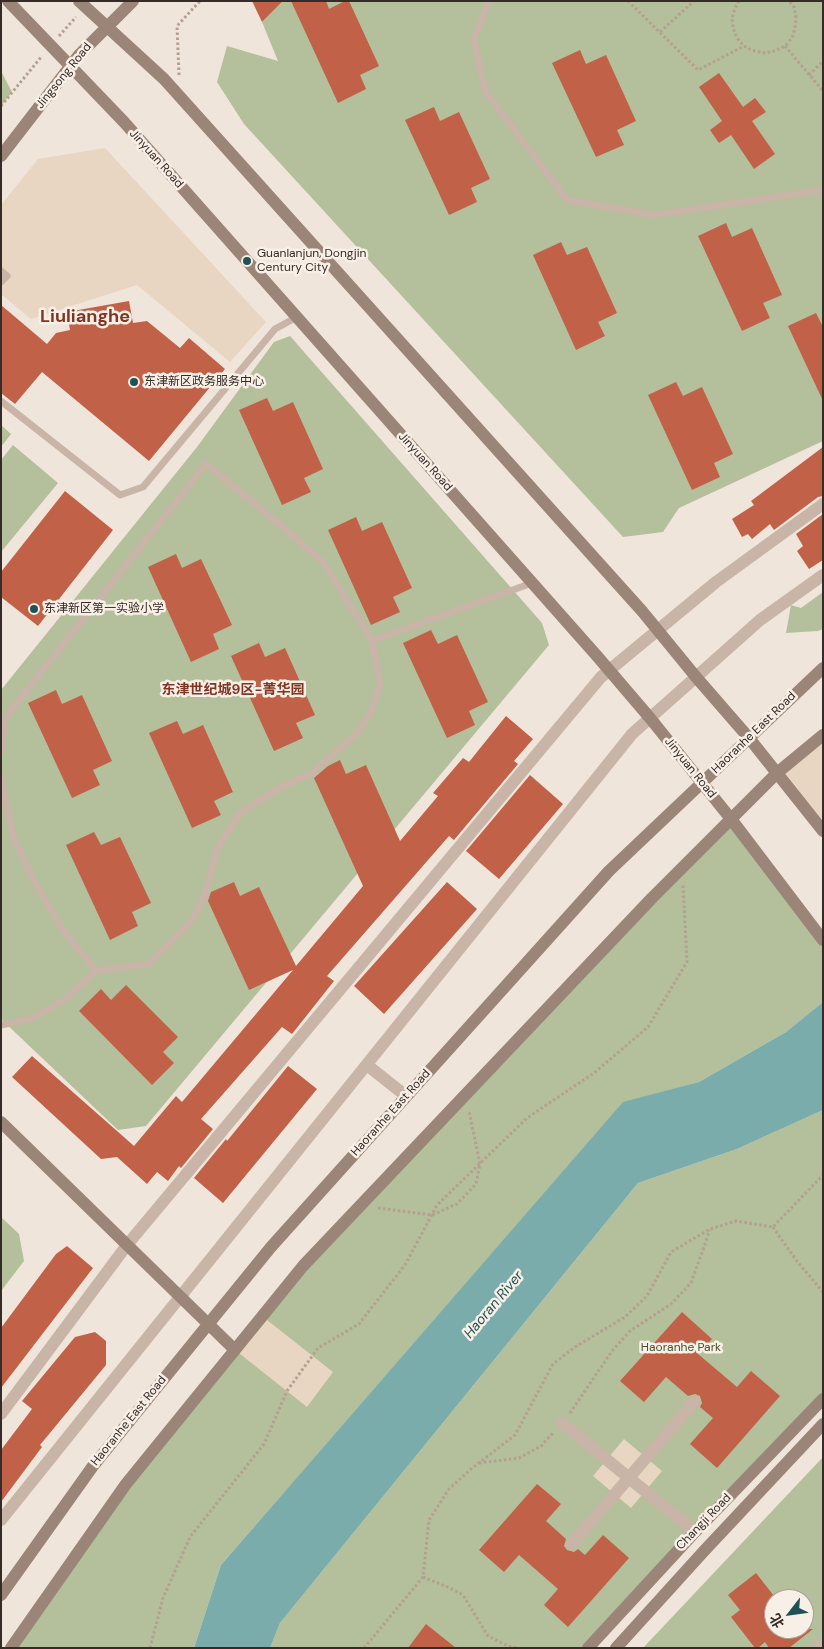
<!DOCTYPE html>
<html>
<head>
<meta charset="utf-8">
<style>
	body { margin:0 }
	#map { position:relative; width:824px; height:1649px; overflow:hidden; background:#f0e5da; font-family:"DM Sans","Noto Sans SC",sans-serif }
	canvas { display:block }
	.frame { position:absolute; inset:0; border:2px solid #352b27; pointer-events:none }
	.north { position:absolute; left:764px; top:1589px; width:50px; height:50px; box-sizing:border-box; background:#f8efe6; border:1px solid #aaa19a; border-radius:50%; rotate:240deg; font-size:14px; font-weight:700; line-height:20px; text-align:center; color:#352b27 }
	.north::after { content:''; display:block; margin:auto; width:18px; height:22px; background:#1e5254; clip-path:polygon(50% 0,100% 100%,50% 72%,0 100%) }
</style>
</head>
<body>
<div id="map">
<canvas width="824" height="1649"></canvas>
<div class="frame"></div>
<div class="north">北</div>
</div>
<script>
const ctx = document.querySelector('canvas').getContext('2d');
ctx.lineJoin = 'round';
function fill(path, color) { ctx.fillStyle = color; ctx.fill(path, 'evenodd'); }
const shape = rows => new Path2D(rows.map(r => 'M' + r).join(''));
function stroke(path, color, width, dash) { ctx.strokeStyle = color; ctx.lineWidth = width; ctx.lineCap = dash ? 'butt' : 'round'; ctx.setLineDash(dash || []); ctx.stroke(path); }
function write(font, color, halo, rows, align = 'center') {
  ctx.font = font + ' "DM Sans","Noto Sans SC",sans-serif'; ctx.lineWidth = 5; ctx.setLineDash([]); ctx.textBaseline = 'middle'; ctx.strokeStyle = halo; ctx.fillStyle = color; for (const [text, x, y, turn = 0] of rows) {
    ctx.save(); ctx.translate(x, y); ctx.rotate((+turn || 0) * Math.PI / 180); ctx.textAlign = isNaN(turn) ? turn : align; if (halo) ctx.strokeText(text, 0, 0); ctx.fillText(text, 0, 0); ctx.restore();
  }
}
fill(shape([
	[283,1,823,1,823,441,679,508,663,532,623,537,244,124,217,82,227,46,278,61,262,22],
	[1,71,12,92,1,106],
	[290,336,542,623,549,645,146,1126,118,1130,1,1019,1,690,197,447,274,342],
	[1,425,11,434,1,447],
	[13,445,58,483,1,552,1,460],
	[823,592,823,629,818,631,786,633,791,605,801,608],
	[731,819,823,940,823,1002,786,1032,699,1082,623,1103,221,1565,194,1648,11,1648,126,1484,303,1266],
	[823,1110,823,1399,588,1648,270,1648,280,1623,638,1183,737,1149],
	[1,1217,19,1234,24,1261,1,1291],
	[823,1457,823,1648,643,1648],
	[774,1599,804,1599,804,1629,774,1629]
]), '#b4bf9b');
fill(shape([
	[105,148,266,322,230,362,137,285,31,319,1,294,1,205,38,159],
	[823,735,823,818,815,821,777,773],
	[262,1316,333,1372,307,1407,235,1350],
	[624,1439,662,1471,631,1508,593,1476]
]), '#e8d6c2');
fill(shape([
	[823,1002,823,1110,737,1149,638,1183,280,1623,270,1648,194,1648,221,1565,623,1102,699,1082,786,1032]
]), '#7aacac');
fill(shape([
	[252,1,283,1,262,22],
	[291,1,326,1,329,9,345,1,349,1,379,66,360,75,366,89,338,103],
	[580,50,586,64,606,55,636,121,617,130,624,145,596,157,552,63],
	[719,73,743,107,755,98,766,112,752,121,775,154,754,169,731,135,719,143,710,130,722,121,699,87],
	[434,107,440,121,459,112,490,179,471,188,477,202,449,215,405,120],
	[726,223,732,237,752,228,782,295,763,303,770,318,742,331,698,236],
	[561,242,567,255,587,247,617,313,598,322,605,336,576,350,533,255],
	[129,301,133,323,147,321,180,348,189,338,225,369,149,461,42,372,15,404,1,393,1,305,47,344,56,333,70,330,67,312],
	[816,313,823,327,823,401,788,326],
	[676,382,683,396,702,387,733,454,714,463,720,477,692,490,648,395],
	[267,398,273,411,293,402,323,469,304,478,311,492,282,505,239,410],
	[823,447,823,496,818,497,774,530,770,524,752,539,748,534,742,537,732,519,754,505,751,501],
	[65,491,113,530,38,626,1,597,1,572],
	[823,514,823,560,809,569,797,551,803,546,796,534],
	[356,517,362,531,382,522,412,588,393,597,400,612,371,625,328,530],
	[176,554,182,568,201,559,232,625,213,634,219,649,191,662,148,567],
	[431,630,438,644,457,635,488,702,469,711,475,725,447,738,403,643],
	[259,643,265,657,285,648,315,715,296,723,303,738,274,751,231,656],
	[56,690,62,704,82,695,112,761,93,770,100,785,72,798,28,703],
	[506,716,533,739,514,761,518,764,454,840,449,836,327,976,334,981,292,1034,282,1027,201,1119,213,1129,181,1168,179,1166,168,1181,157,1172,147,1184,117,1157,101,1159,12,1077,32,1056,134,1146,176,1096,182,1102,293,970,249,990,208,901,211,892,234,882,240,896,259,887,296,966,363,886,314,778,328,766,340,760,346,774,366,765,400,841,438,796,433,793,463,758,469,762],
	[177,721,183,734,203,725,233,792,214,801,221,815,192,828,149,733],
	[530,775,563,804,499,879,466,851],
	[94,832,101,845,120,837,151,903,132,912,138,926,110,940,66,845],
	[447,882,477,909,384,1014,354,986],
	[126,985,178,1037,163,1052,174,1063,152,1085,79,1011,101,989,111,1000],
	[288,1066,317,1089,223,1203,194,1178,226,1139,227,1141],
	[67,1246,93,1268,1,1388,1,1328,56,1254],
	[682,1312,712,1339,698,1354,737,1387,751,1371,780,1396,717,1468,690,1444,713,1418,700,1407,702,1403,700,1396,695,1394,688,1396,666,1377,644,1402,620,1381],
	[95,1332,106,1341,106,1365,40,1445,42,1447,1,1502,1,1450,32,1409,22,1401,75,1337],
	[537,1484,561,1504,546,1521,566,1539,564,1546,567,1550,574,1552,578,1549,585,1555,603,1535,629,1558,568,1627,544,1605,558,1589,519,1555,504,1572,479,1550],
	[756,1573,774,1596,774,1629,813,1629,789,1648,769,1648,765,1642,758,1648,755,1648,731,1617,740,1610,728,1595],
	[426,1624,456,1648,408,1648]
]), '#c16148');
stroke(shape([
	[628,1,698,70,744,46],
	[739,1,735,8,732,18,733,28,737,38,744,46,751,50,765,53,775,51,785,46,792,38,795,28,796,18,794,7,789,1],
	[660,32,694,1],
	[59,36,76,17],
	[785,46,823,91],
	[179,75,177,26,200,1],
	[809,75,823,61],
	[1,106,42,56],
	[378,1208,432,1215,457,1204,476,1184,480,1164,469,1111],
	[773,1227,796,1260,823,1292],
	[570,1413,612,1351,630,1331,671,1304,691,1283,710,1230],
	[479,1463,519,1458,541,1446,553,1433],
	[423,1577,450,1588,463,1595,488,1636,508,1646,517,1648],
	[150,1648,163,1598,190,1537,264,1444,287,1391,318,1348,359,1324,405,1265,437,1205,527,1118,594,1073,648,1027,687,962,683,885],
	[364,1648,423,1577,429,1520,449,1489,471,1469,515,1435,553,1364,575,1347,625,1317,647,1296,671,1252,710,1229,736,1221,773,1227,823,1175]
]), '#b49f91', 3, [2.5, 2.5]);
stroke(shape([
	[489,1,474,39,485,91,567,200,655,215,823,190],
	[1,271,7,276,1,282],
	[1,401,120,495,143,487,275,329,297,317],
	[372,641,532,583],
	[1,752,5,718,206,464,279,524,323,562,372,641,380,684,371,712,356,734,312,773,278,789,240,813,218,847,205,895,192,921,149,964,96,971,62,929,34,881,13,837,1,777],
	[1,1025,31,1019,67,998,96,971],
	[813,1648,823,1640]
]), '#c8b5a7', 7);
stroke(shape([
	[367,1065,406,1096],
	[1,1414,127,1245,601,677,716,582,823,504],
	[562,1423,695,1532],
	[1,1520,632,734,760,620,823,575],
	[572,1544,694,1402]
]), '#c8b5a7', 12);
stroke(shape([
	[8,1,124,122,597,656,650,718,731,819,823,940],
	[79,1,164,79,642,611,696,677,749,738,823,831],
	[1,156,79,55,133,1],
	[1,1122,235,1350],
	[1,1595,93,1466,271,1247,609,871,823,668],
	[11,1648,126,1484,303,1266,652,898,777,773,823,735],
	[588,1648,695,1532,823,1399],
	[616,1648,704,1551,823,1424]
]), '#9b8478', 12);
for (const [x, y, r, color] of [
	[247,261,5,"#1e5254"],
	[134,382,5,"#1e5254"],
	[34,609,5,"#1e5254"]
]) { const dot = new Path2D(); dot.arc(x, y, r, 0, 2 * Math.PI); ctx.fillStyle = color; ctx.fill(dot); stroke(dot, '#f8efe6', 2); }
write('12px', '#352b27', '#f8efe6', [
	["Jingsong Road",64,76,-51],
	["Jinyuan Road",156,159,48],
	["Jinyuan Road",425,462,48],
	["Haoranhe East Road",754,733,-44],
	["Jinyuan Road",690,768,51],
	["Haoranhe East Road",391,1113,-48],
	["Haoranhe East Road",129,1421,-51],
	["Changji Road",704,1522,-46]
]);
write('12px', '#352b27', '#f8efe6', [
	["Guanlanjun, Dongjin",257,254],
	["Century City",257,268],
	["东津新区政务服务中心",144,382],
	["东津新区第一实验小学",44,609]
], 'left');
write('12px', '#45522c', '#f8efe6', [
	["Haoranhe Park",681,1348]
]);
write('bold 14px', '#803623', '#f8efe6', [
	["东津世纪城9区-菁华园",233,690]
]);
write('italic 14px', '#1e5254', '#f8efe6', [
	["Haoran River",494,1305,-50]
]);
write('bold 18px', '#803623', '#f8efe6', [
	["Liulianghe",85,317]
]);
</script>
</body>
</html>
